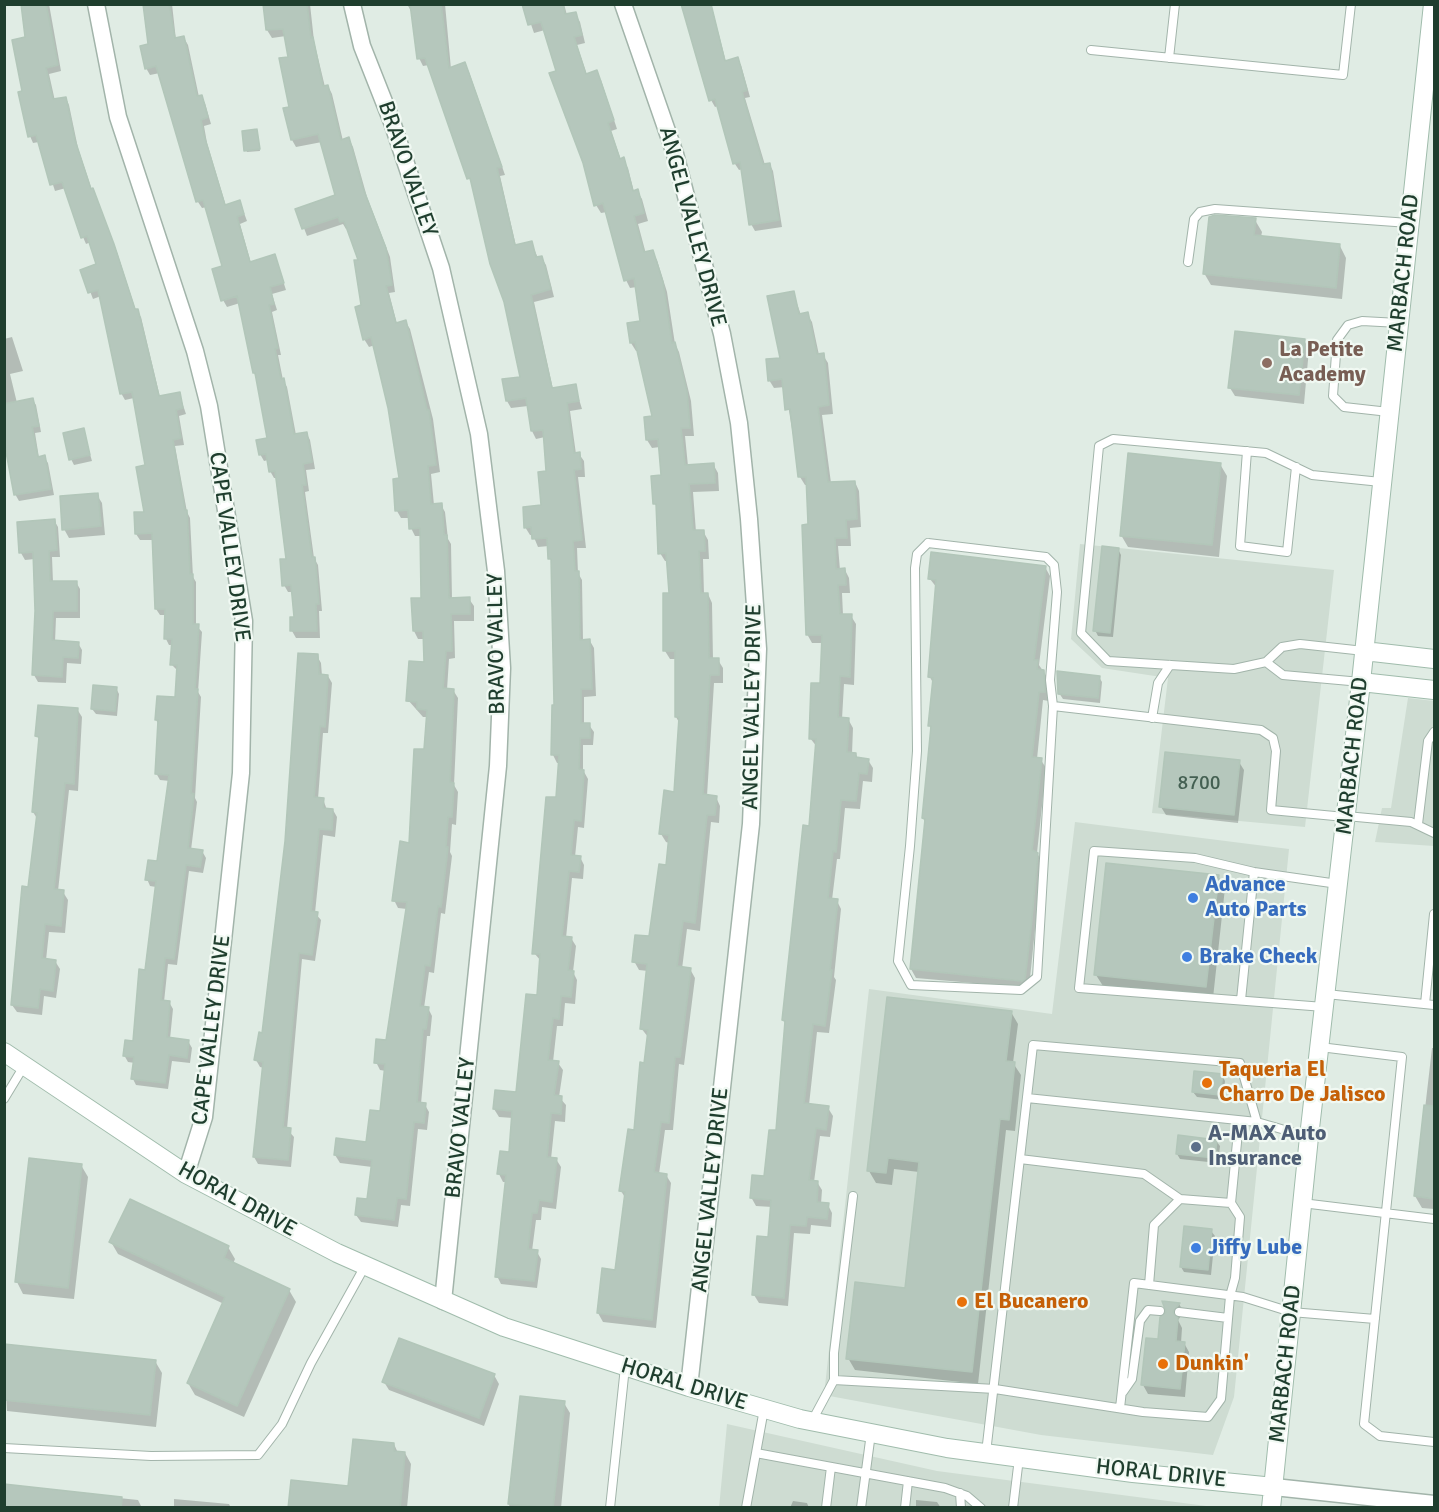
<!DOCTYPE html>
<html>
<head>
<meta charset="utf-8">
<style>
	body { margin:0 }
	#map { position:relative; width:1439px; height:1512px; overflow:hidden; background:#e0ece4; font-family:Signika,sans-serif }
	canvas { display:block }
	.frame { position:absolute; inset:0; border:6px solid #1f3e2e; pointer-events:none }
</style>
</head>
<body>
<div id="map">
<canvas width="1439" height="1512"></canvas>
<div class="frame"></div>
</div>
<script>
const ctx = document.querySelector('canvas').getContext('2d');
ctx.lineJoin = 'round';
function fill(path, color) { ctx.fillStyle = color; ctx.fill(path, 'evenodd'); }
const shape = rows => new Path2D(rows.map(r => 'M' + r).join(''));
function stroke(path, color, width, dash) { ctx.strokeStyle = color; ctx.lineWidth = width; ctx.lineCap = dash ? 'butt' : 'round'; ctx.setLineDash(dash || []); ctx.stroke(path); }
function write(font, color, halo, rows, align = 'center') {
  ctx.font = font + ' Signika,sans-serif'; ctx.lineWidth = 4.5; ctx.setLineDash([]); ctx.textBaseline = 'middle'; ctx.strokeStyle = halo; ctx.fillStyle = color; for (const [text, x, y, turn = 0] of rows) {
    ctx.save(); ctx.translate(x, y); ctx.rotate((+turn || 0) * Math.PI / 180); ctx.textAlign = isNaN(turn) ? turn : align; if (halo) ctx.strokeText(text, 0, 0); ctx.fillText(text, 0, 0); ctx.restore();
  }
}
fill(shape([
	[1080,544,1334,570,1305,827,1152,813,1168,678,1102,668,1071,639],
	[1408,698,1434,701,1434,846,1375,842,1382,808,1391,808],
	[1075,822,1289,849,1234,1397,1213,1455,1041,1435,824,1395,869,989,1052,1014],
	[727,1424,937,1471,1214,1507,719,1508]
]), '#cedcd2');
fill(shape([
	[22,4,49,4,61,71,49,74,55,101,66,98,69,105,78,148,92,190,117,252,136,311,141,317,160,397,179,393,186,414,179,416,184,445,175,446,187,512,190,518,193,577,196,582,196,625,202,632,198,692,201,697,195,798,197,802,191,850,202,851,206,858,203,873,189,871,177,965,168,964,164,1002,169,1002,173,1009,170,1039,188,1041,192,1048,190,1063,172,1061,168,1089,136,1085,133,1079,135,1063,128,1062,124,1055,134,1043,146,971,156,887,150,886,147,879,159,863,170,781,160,780,156,773,159,725,156,720,176,699,178,671,172,665,173,645,169,645,166,639,167,615,160,615,156,609,154,540,140,540,136,534,146,513,147,467,134,398,125,400,121,393,101,296,93,299,82,270,98,265,91,242,86,244,83,237,66,188,55,191,39,142,33,143,30,136,24,92,27,38],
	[145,4,172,4,176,40,184,38,188,45,199,97,201,96,205,103,211,124,204,126,207,143,226,206,240,202,247,221,240,224,251,263,275,256,286,290,272,294,277,310,272,312,281,355,278,355,283,380,287,387,296,435,307,434,310,440,315,469,306,470,309,491,305,492,314,558,318,565,322,611,319,611,320,638,296,638,292,631,291,618,295,618,293,592,288,592,284,585,287,560,277,478,274,478,270,471,268,460,264,461,260,454,269,440,258,380,254,373,240,303,227,307,223,300,224,267,207,207,202,208,198,202,160,73,150,75,146,68,150,45],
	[264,4,310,4,314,41,325,87,328,86,332,94,343,141,349,139,353,147,367,197,390,257,395,292,389,293,397,324,405,321,410,329,433,419,440,472,431,474,434,505,441,505,445,512,448,539,451,544,452,599,469,599,474,606,474,621,454,621,455,658,449,659,447,690,453,690,458,698,454,785,458,792,456,825,452,824,450,852,452,856,445,914,441,913,434,973,429,972,424,1008,428,1008,432,1016,430,1036,427,1036,421,1104,425,1105,429,1112,427,1130,418,1129,410,1206,401,1205,398,1227,361,1222,356,1215,368,1201,372,1167,340,1163,335,1155,368,1144,381,1113,386,1071,380,1070,376,1062,388,1041,407,909,398,908,394,900,411,844,428,717,423,717,408,700,425,664,425,639,418,639,414,631,423,600,422,536,415,536,411,528,410,518,401,518,397,511,400,480,390,408,375,345,369,347,364,339,360,261,349,228,346,229,343,224,307,236,297,210,337,196,322,142,296,147,292,140,290,58,286,36,272,38,267,30],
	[407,4,445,4,451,69,465,64,469,72,505,175,500,176,516,246,531,242,538,258,541,257,546,265,554,297,534,302,553,389,575,386,582,409,570,411,576,454,579,454,584,461,585,477,578,477,586,548,577,548,578,573,582,580,583,641,590,641,594,648,596,696,584,697,584,725,589,725,594,732,593,745,583,745,583,770,588,779,584,828,578,827,575,857,580,857,584,865,583,879,572,878,566,938,571,938,576,946,573,972,577,980,575,1004,565,1003,563,1026,557,1026,553,1062,558,1063,563,1070,559,1097,566,1105,565,1122,555,1121,551,1159,556,1159,561,1167,556,1209,542,1207,541,1220,536,1220,532,1251,537,1252,541,1259,537,1288,501,1284,497,1276,507,1182,503,1182,499,1174,510,1154,513,1118,499,1117,494,1109,517,1094,538,996,541,961,534,953,557,799,560,763,557,763,553,755,553,706,556,706,553,564,549,546,538,547,533,535,530,535,525,527,542,507,548,472,545,437,536,439,532,431,528,406,511,408,507,401,521,378,505,302,474,187,429,65,423,66,419,58,412,13],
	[524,4,564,4,567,15,575,13,580,22,585,43,577,45,587,75,596,72,601,80,617,129,611,131,621,160,623,159,628,168,634,192,637,191,642,199,648,221,638,224,646,254,652,252,657,260,667,292,675,344,679,352,691,401,694,436,685,436,688,466,713,464,718,473,719,491,693,492,696,532,703,531,708,540,709,559,703,559,704,594,708,594,712,603,713,660,718,660,723,668,723,683,714,683,707,796,716,797,720,806,719,823,711,822,700,931,687,929,682,969,690,969,695,978,684,1065,679,1064,673,1130,665,1130,659,1174,666,1175,671,1183,656,1328,603,1322,598,1313,617,1271,626,1199,621,1191,635,1131,648,1037,641,1028,648,971,639,970,634,961,650,938,667,867,669,843,666,842,661,834,676,793,680,724,676,717,677,659,670,659,665,651,670,594,668,561,665,561,660,553,658,509,655,504,663,476,660,447,652,448,647,440,654,417,639,351,636,351,631,343,642,322,637,287,630,288,626,280,607,212,601,213,596,205,545,30,534,33],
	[711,4,726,62,737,59,741,65,750,97,745,98,765,165,770,165,773,171,782,227,755,231,751,224,743,169,739,170,735,164,718,106,715,107,711,100],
	[257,131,260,151,247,152,246,150],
	[1255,220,1262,232,1261,237,1340,246,1346,258,1342,299,1211,285,1204,273],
	[793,292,801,315,807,314,812,322,819,355,823,355,828,363,833,414,822,415,831,483,855,482,859,491,861,527,850,528,851,546,838,546,840,570,845,570,849,578,850,593,842,593,843,615,851,616,856,624,854,685,844,684,842,719,848,719,853,728,852,754,856,754,858,759,868,760,873,768,872,782,863,781,860,809,845,808,840,859,837,859,832,900,837,901,841,909,834,977,836,980,829,1033,817,1032,809,1105,828,1108,833,1116,830,1137,820,1136,814,1182,817,1182,822,1190,821,1204,828,1205,832,1213,831,1227,811,1225,810,1234,794,1233,788,1306,759,1303,754,1295,769,1239,772,1207,756,1206,751,1197,765,1177,777,1132,786,1025,783,1020,810,828,817,747,810,738,821,685,823,643,812,643,807,634,808,485,805,485,800,477,785,387,774,388,769,380,782,359],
	[12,337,23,371,10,374,17,403,32,399,36,405,41,432,35,433,39,458,44,457,48,463,54,495,19,501,15,494,4,438,4,339],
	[1304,340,1309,349,1304,404,1235,396,1230,388],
	[83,430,92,461,74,465,71,459],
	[1220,464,1227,476,1219,557,1128,547,1121,535],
	[97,495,102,503,105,535,69,538,64,529],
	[54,520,58,527,60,557,52,557,53,582,76,582,80,589,80,618,56,618,55,642,78,643,82,650,81,664,67,663,66,683,38,682,34,675,37,611,35,559,25,560,21,553],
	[1118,549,1121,555,1113,637,1098,636,1095,630],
	[1045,567,1050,576,1039,665,1049,680,1049,701,1043,700,1037,759,1041,760,1046,768,1037,853,1042,861,1029,988,916,978,911,969,926,824,923,818,932,731,929,725,933,683,930,677,937,588,930,579],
	[317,656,321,663,322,676,328,676,332,683,328,733,323,733,318,799,323,799,327,810,333,810,337,817,335,837,323,835,315,913,321,920,315,961,302,959,287,1129,294,1137,291,1167,258,1164,254,1157,264,1068,260,1067,256,1060,263,1034],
	[1099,677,1102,682,1100,703,1063,699,1059,693],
	[116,688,119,694,117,716,96,714,92,709],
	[77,709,82,717,78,791,69,790,58,891,63,892,68,900,65,933,49,932,46,960,55,961,60,969,56,998,44,996,42,1015,17,1012,12,1005,38,820,33,812,40,741,37,736],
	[1239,762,1244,770,1238,823,1166,815,1161,807],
	[1218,876,1225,888,1213,998,1103,986,1096,975],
	[1011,1012,1018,1024,1013,1063,1021,1075,1015,1131,1006,1130,978,1384,855,1370,848,1358,906,1289,919,1172,894,1169,892,1185,876,1183,869,1171],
	[1432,1048,1434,1048,1434,1209,1422,1208,1415,1196],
	[1222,1075,1225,1081,1223,1100,1197,1097,1193,1092],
	[1216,1141,1220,1146,1218,1163,1180,1159,1177,1154],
	[81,1165,88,1177,74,1299,23,1294,17,1282],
	[1211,1231,1215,1236,1211,1275,1184,1272,1181,1267],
	[111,1242,228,1247,235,1259,233,1264,289,1290,296,1302,244,1417,195,1395,188,1383,224,1304,118,1254],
	[1179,1304,1184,1312,1178,1320,1182,1328,1181,1343,1184,1343,1189,1352,1185,1397,1148,1394,1143,1385,1159,1341,1161,1318],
	[4,1352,155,1361,162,1373,156,1427,7,1411],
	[494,1375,499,1384,484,1426,389,1390,384,1382],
	[521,1398,564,1403,570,1413,561,1508,509,1508],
	[394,1444,398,1453,405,1453,411,1464,407,1508,290,1508,349,1488],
	[4,1486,138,1500,142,1508,4,1508],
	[174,1499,229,1504,231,1508,174,1508],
	[916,1500,937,1502,941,1508,916,1508],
	[793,1501,807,1503,809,1508,790,1508]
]), '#0003');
const building = shape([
	[21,4,46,4,58,65,46,68,53,99,66,97,75,140,91,189,93,188,114,244,135,309,138,309,159,396,180,392,183,408,176,410,181,438,173,440,185,510,187,510,190,574,193,574,193,624,199,624,195,689,198,689,191,793,194,794,188,848,203,850,200,867,186,865,174,959,165,958,161,1000,170,1001,167,1037,189,1040,187,1058,169,1055,165,1083,131,1079,134,1057,123,1056,125,1040,133,1041,139,969,145,970,156,881,145,880,148,860,157,861,169,775,155,774,158,720,155,720,157,696,175,697,177,665,170,665,172,639,164,639,165,609,155,609,152,533,135,534,134,512,144,512,136,467,145,465,132,392,120,394,98,290,88,293,80,270,96,264,87,236,81,238,62,182,50,185,36,135,28,137,18,92,22,91,12,40,25,37,21,4],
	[143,4,169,4,175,38,184,36,197,96,202,95,208,117,201,120,204,135,225,205,240,200,244,214,237,217,250,262,275,254,284,283,270,287,274,304,269,305,278,348,275,349,281,379,284,378,294,434,307,432,312,462,303,464,306,485,302,485,312,557,315,557,319,604,316,604,317,631,290,631,290,617,294,617,291,585,282,586,280,559,286,559,275,471,269,472,266,454,259,455,256,440,267,438,255,373,253,373,237,296,221,301,212,269,222,266,203,200,196,202,156,66,145,69,140,46,148,44,143,4],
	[263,4,307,4,311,38,313,37,323,86,328,85,341,140,349,137,363,188,386,248,392,285,386,286,396,323,406,320,427,410,429,410,436,465,428,466,431,504,442,503,444,535,447,535,449,598,470,597,470,614,451,614,452,651,446,651,443,688,454,689,450,782,454,783,452,817,448,817,446,847,448,847,441,907,438,906,430,966,425,965,420,1006,429,1007,426,1029,423,1029,417,1102,426,1103,424,1123,414,1122,406,1199,397,1198,394,1220,355,1215,357,1198,367,1199,372,1160,334,1155,336,1138,366,1142,370,1110,380,1111,385,1064,374,1063,376,1039,386,1040,407,902,392,901,400,841,409,843,414,749,424,749,427,710,417,709,417,702,406,701,409,661,424,662,423,631,413,631,411,598,421,598,420,528,409,529,408,510,395,511,393,479,399,478,388,408,371,337,363,340,355,307,361,305,354,260,358,260,344,221,340,222,338,217,302,229,295,209,335,195,318,134,291,140,283,108,289,107,279,58,288,57,283,29,266,30,263,4],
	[410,4,441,4,449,68,465,62,502,167,497,168,515,245,532,241,536,257,542,256,551,289,531,295,552,388,576,384,579,401,567,403,574,453,580,452,581,469,574,470,582,540,573,541,575,571,579,571,580,640,590,639,592,689,581,689,581,723,590,723,590,738,580,738,579,769,584,770,581,821,574,820,571,855,581,856,579,872,569,871,562,936,572,937,568,970,574,971,571,997,561,996,559,1019,553,1018,548,1060,559,1061,554,1095,562,1096,561,1114,551,1113,547,1157,557,1158,552,1202,539,1200,537,1213,532,1213,528,1249,538,1250,534,1281,495,1277,506,1175,497,1174,500,1151,509,1152,512,1111,493,1109,495,1090,516,1092,526,994,537,995,540,954,532,954,546,797,556,797,559,755,551,755,552,705,554,705,551,559,548,559,547,538,532,539,531,527,524,528,523,507,541,505,538,472,546,471,543,430,531,431,526,398,506,401,502,379,520,377,504,302,490,264,470,178,467,179,425,58,417,59,410,4],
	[522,4,563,4,565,14,576,12,582,35,574,37,586,74,597,70,614,120,608,123,620,159,624,157,633,191,638,189,644,213,634,216,644,252,653,250,663,282,672,343,675,342,687,392,690,428,681,428,685,465,714,463,715,483,689,484,693,530,704,530,705,551,699,551,701,593,708,593,709,658,719,658,719,675,710,675,703,794,717,796,715,815,707,815,695,923,683,921,677,966,691,968,680,1057,675,1057,669,1123,661,1122,654,1172,667,1174,652,1320,597,1313,602,1268,615,1270,625,1192,619,1191,628,1129,634,1130,640,1062,644,1063,648,1030,640,1029,647,964,632,962,635,935,649,936,659,864,666,865,669,835,659,834,664,790,674,792,679,717,675,717,675,651,663,651,663,593,669,593,666,553,658,554,656,504,653,504,651,476,661,475,658,439,646,440,644,417,652,416,635,342,630,343,627,323,640,321,634,278,624,281,603,203,594,206,583,163,549,73,556,71,541,22,528,25,522,4],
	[681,4,711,4,725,61,738,57,747,90,742,92,763,164,770,163,779,220,749,225,740,162,733,164,715,99,709,101,681,4],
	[257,129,260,149,244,151,242,131,257,129],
	[1215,215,1256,218,1254,235,1340,244,1336,288,1203,274,1209,217,1215,215],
	[794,291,799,314,808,312,817,354,824,353,829,405,818,407,828,482,855,481,857,519,846,520,847,538,835,538,836,569,845,568,846,585,838,585,840,614,852,614,850,677,840,676,838,717,849,718,847,752,856,753,856,757,869,759,867,774,859,773,856,801,841,800,836,852,833,851,828,898,838,899,830,970,832,970,825,1026,813,1024,804,1103,829,1106,826,1130,816,1128,809,1180,818,1181,817,1202,829,1203,827,1219,807,1217,806,1226,790,1225,784,1298,752,1295,757,1236,768,1237,771,1200,750,1198,752,1175,764,1176,769,1130,776,1130,785,1021,782,1020,803,825,809,826,816,739,809,739,811,683,820,683,822,635,806,635,802,525,808,524,806,477,798,477,790,409,785,410,782,379,768,381,766,359,780,358,767,296,794,291],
	[1235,331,1305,339,1299,395,1228,388,1235,331],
	[33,398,39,426,32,427,38,457,45,455,51,489,14,495,4,441,4,404,33,398],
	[84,428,90,455,69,460,63,433,84,428],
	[1128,453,1221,463,1212,545,1120,536,1128,453],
	[98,493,101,526,62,530,60,496,98,493],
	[55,519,57,550,49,551,50,581,77,581,77,611,53,611,52,640,79,642,78,658,63,657,62,677,32,675,35,611,33,552,19,553,17,522,55,519],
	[1102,546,1119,548,1110,633,1093,631,1102,546],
	[931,552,1046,566,1034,660,1038,660,1037,669,1044,670,1045,692,1039,692,1032,757,1042,758,1032,850,1038,853,1031,928,1025,979,1022,981,910,969,925,819,922,818,931,726,928,726,933,678,928,677,936,580,928,579,931,552],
	[298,653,318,654,319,674,328,675,325,727,320,726,314,797,324,798,323,808,333,809,332,830,319,829,311,911,318,912,312,955,299,953,283,1127,291,1128,288,1160,253,1157,263,1062,254,1060,259,1032,262,1033,285,841,298,653],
	[1057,671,1100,676,1098,698,1058,694,1057,671],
	[93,685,117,687,115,711,91,709,93,685],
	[38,705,78,708,74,784,65,783,54,889,64,890,61,926,45,924,42,958,56,960,53,991,40,989,38,1008,11,1005,22,886,28,887,37,813,32,812,39,737,35,736,38,705],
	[1165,752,1240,760,1234,815,1159,807,1165,752],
	[1106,863,1219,875,1206,987,1094,975,1106,863],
	[887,997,1012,1011,1006,1061,1015,1062,1009,1120,1000,1119,972,1372,846,1359,855,1282,905,1288,919,1162,888,1158,886,1173,867,1171,887,997],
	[1194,1071,1223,1074,1220,1095,1192,1092,1194,1071],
	[1424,1105,1434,1106,1434,1199,1414,1196,1424,1105],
	[1178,1135,1217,1140,1215,1158,1176,1154,1178,1135],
	[29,1158,82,1164,68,1288,15,1282,29,1158],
	[130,1199,229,1246,224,1258,290,1289,237,1406,187,1383,225,1297,109,1242,130,1199],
	[1184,1226,1212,1229,1208,1270,1180,1267,1184,1226],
	[1162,1301,1180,1303,1173,1312,1178,1318,1176,1341,1185,1342,1180,1389,1141,1385,1146,1338,1158,1339,1160,1317,1166,1312,1162,1301],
	[399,1338,495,1374,479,1418,382,1382,399,1338],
	[4,1344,156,1360,150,1415,4,1400,4,1344],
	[520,1396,565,1401,553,1508,508,1504,520,1396],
	[353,1439,394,1443,394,1451,405,1452,400,1508,288,1508,291,1480,348,1486,353,1439],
	[4,1484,122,1497,121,1508,4,1508,4,1484]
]);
fill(building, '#b5c7bc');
stroke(building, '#b2c6b9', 1.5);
const lane = shape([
	[1091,50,1343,75,1351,4],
	[1169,58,1175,4],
	[1188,262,1194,219,1200,212,1215,209,1409,223],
	[1389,412,1344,407,1333,396,1337,340,1348,325,1362,321,1399,323],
	[1247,451,1240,546,1287,552,1296,467],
	[928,543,1046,557,1054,565,1057,592,1050,680,1053,706,1037,977,1021,990,911,985,898,961,910,846,917,751,915,568,917,554,928,543],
	[1364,651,1300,644,1282,647,1266,662,1234,669,1108,661,1081,633,1099,446,1113,439,1266,453,1312,475,1381,482],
	[1266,662,1283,675,1361,682],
	[1053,706,1261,730,1273,738,1276,751,1271,810,1345,817],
	[1152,718,1158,683,1170,665],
	[1346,816,1411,822,1434,833],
	[1418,824,1428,741,1434,732],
	[1326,994,1434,1005],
	[1241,1000,1254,872],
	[1425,1004,1434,914],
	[1324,1007,1079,988,1094,851,1195,858,1254,872,1338,884],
	[1320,1047,1402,1057,1364,1424,1380,1436,1434,1442],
	[1027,1098,1257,1122],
	[4,1099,24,1066],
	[1020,1159,1144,1174,1180,1199,1231,1203,1239,1122],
	[1302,1203,1434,1219],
	[1149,1285,1154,1225,1180,1199],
	[1179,1312,1228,1318],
	[834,1380,834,1353,853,1196],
	[1123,1392,1132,1379,1140,1321,1148,1310,1160,1311],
	[1120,1408,1134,1283,1243,1297,1291,1312,1375,1319],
	[812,1421,834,1380,995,1389,1143,1412,1208,1417,1221,1399,1230,1296,1235,1278,1240,1217,1231,1203],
	[4,1448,151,1456,258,1455,282,1424,311,1363,365,1266],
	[756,1453,945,1488,967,1496,981,1508],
	[986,1453,1033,1045,1240,1063,1257,1122,1309,1137],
	[960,1493,961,1508],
	[610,1508,625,1367],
	[746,1508,764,1409],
	[826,1508,831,1467],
	[861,1508,871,1433],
	[905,1508,908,1481],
	[1013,1508,1019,1458]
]);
const street = shape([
	[96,4,118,117,195,351,209,406,244,621,241,773,204,1117,186,1174],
	[352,4,362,46,392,122,441,268,479,434,496,571,502,668,498,766,443,1301],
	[623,4,675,154,722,334,739,423,749,519,758,649,751,824,689,1387],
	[1274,1487,1434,1504]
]);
const secondary = shape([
	[1364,651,1434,659],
	[1361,682,1434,690],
	[4,1052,186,1174,337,1253,504,1327,689,1387,800,1419,947,1448,1133,1473,1274,1487],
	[1271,1508,1309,1137,1361,682,1433,4]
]);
stroke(lane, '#a2b4aa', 10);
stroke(street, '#a2b4aa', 19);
stroke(secondary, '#a0bcac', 20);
stroke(lane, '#fff', 8);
stroke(street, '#fff', 16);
stroke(secondary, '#fff', 18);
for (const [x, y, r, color] of [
	[1267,363,6,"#8d6e63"],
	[1193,898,6,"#3f7fe0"],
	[1187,957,6,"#3f7fe0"],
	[1207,1083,6,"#e8710a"],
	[1196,1147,6,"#5c6f8a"],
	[1196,1248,6,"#3f7fe0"],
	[962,1302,6,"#e8710a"],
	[1163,1364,6,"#e8710a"]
]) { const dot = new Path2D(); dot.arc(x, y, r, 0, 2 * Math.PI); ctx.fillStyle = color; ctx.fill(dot); stroke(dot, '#f1f9f3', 2); }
write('20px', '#446052', null, [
	["8700",1199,784]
]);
write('22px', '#1f3e2e', '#f1f9f3', [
	["BRAVO VALLEY",407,169,71],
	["ANGEL VALLEY DRIVE",692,227,75],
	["MARBACH ROAD",1404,273,-84],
	["CAPE VALLEY DRIVE",229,547,82],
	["BRAVO VALLEY",497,644,-91],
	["ANGEL VALLEY DRIVE",753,707,-89],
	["MARBACH ROAD",1353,756,-84],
	["CAPE VALLEY DRIVE",212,1030,-83],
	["BRAVO VALLEY",461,1128,-84],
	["ANGEL VALLEY DRIVE",711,1190,-84],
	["HORAL DRIVE",237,1200,29],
	["MARBACH ROAD",1286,1364,-84],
	["HORAL DRIVE",684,1385,17],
	["HORAL DRIVE",1161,1474,6]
]);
write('bold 22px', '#785e54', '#f1f9f3', [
	["La Petite",1279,350],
	["Academy",1279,375]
], 'left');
write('bold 22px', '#366cbe', '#f1f9f3', [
	["Advance",1205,885],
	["Auto Parts",1205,910],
	["Brake Check",1199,957],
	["Jiffy Lube",1208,1248]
], 'left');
write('bold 22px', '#c56008', '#f1f9f3', [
	["Taqueria El",1219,1070],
	["Charro De Jalisco",1219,1095],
	["El Bucanero",974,1302],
	["Dunkin'",1175,1364]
], 'left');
write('bold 22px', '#4e5e75', '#f1f9f3', [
	["A-MAX Auto",1208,1134],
	["Insurance",1208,1159]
], 'left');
</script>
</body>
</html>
